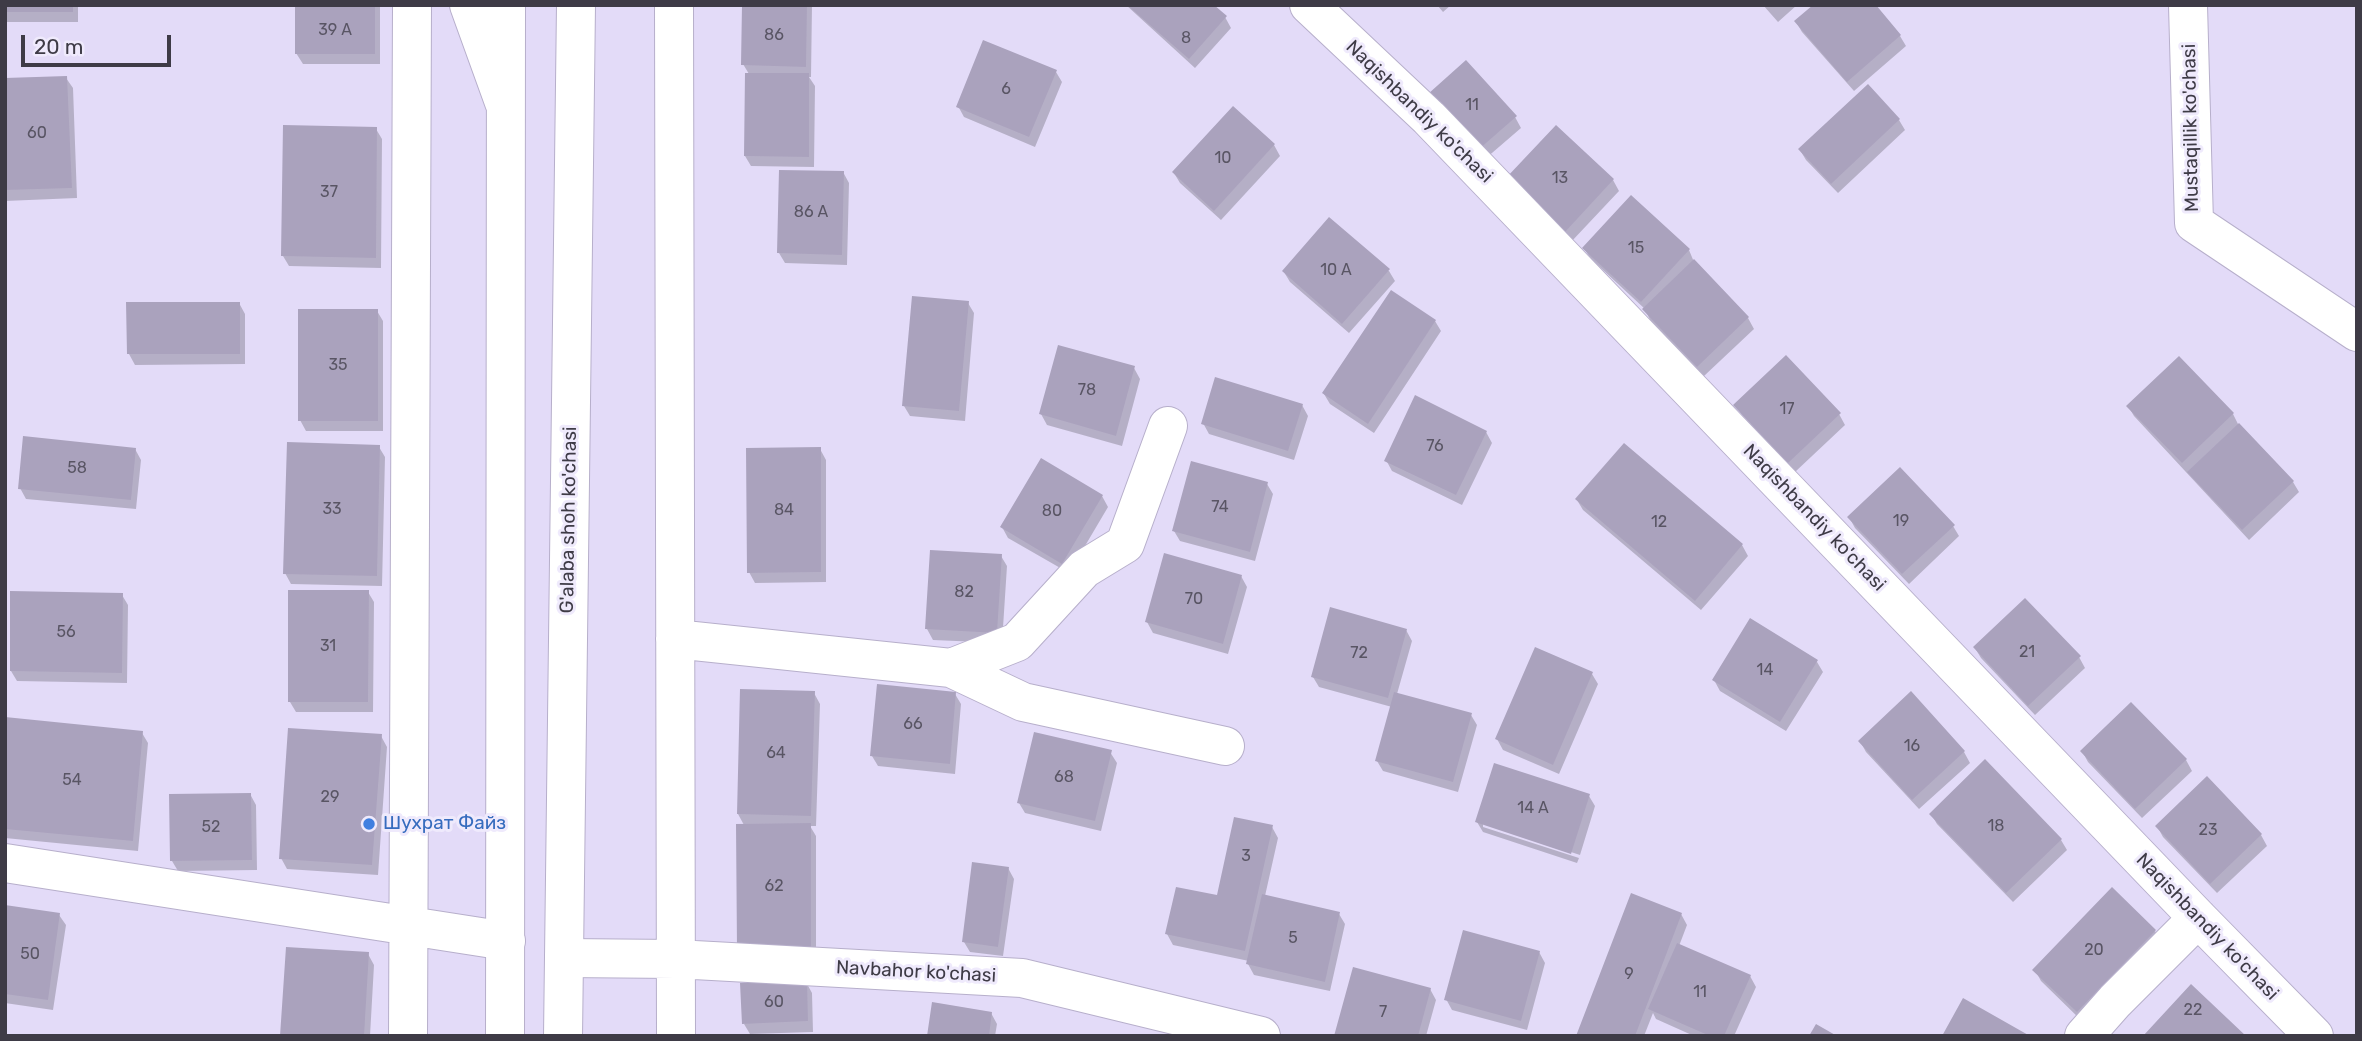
<!DOCTYPE html>
<html>
<head>
<meta charset="utf-8">
<style>
	body { margin:0 }
	#map { position:relative; width:2362px; height:1041px; overflow:hidden; background:#e3dbf8; font-family:Rubik,sans-serif }
	canvas { display:block }
	.frame { position:absolute; inset:0; border:7px solid #3e3b46; pointer-events:none }
	.scale { position:absolute; left:21px; top:35px; width:150px; height:32px; box-sizing:border-box; border:4px solid #3e3b46; border-top:0; padding-left:9px; font-size:21px; line-height:24px; white-space:nowrap; color:#3e3b46; -webkit-text-stroke:5px #efeafc; paint-order:stroke }
</style>
</head>
<body>
<div id="map">
<canvas width="2362" height="1041"></canvas>
<div class="frame"></div>
<div class="scale">20 m</div>
</div>
<script>
const ctx = document.querySelector('canvas').getContext('2d');
ctx.lineJoin = 'round';
function fill(path, color) { ctx.fillStyle = color; ctx.fill(path, 'evenodd'); }
const shape = rows => new Path2D(rows.map(r => 'M' + r).join(''));
function stroke(path, color, width, dash) { ctx.strokeStyle = color; ctx.lineWidth = width; ctx.lineCap = dash ? 'butt' : 'round'; ctx.setLineDash(dash || []); ctx.stroke(path); }
function write(font, color, halo, rows, align = 'center') {
  ctx.font = font + ' Rubik,sans-serif'; ctx.lineWidth = 6; ctx.setLineDash([]); ctx.textBaseline = 'middle'; ctx.strokeStyle = halo; ctx.fillStyle = color; for (const [text, x, y, turn = 0] of rows) {
    ctx.save(); ctx.translate(x, y); ctx.rotate((+turn || 0) * Math.PI / 180); ctx.textAlign = isNaN(turn) ? turn : align; if (halo) ctx.strokeText(text, 0, 0); ctx.fillText(text, 0, 0); ctx.restore();
  }
}
fill(shape([
	[5,5,78,5,78,22,5,22],
	[297,5,380,5,380,64,303,64,296,53],
	[744,5,812,5,811,77,809,77,815,86,814,167,751,166,745,156,749,74,743,64],
	[1126,5,1212,5,1225,17,1231,28,1195,68],
	[1437,5,1451,5,1443,12],
	[1763,5,1797,5,1778,22],
	[1873,5,1900,36,1906,46,1854,91,1802,32,1796,22],
	[1056,72,1062,82,1035,147,964,117,958,106],
	[66,78,73,88,77,198,5,201,5,80],
	[1868,87,1899,120,1905,130,1838,193,1806,160,1800,150],
	[1430,94,1515,117,1521,128,1485,159],
	[1233,108,1274,145,1280,156,1221,220,1180,183,1174,173],
	[1556,127,1613,180,1619,191,1571,242,1515,188],
	[376,129,382,139,381,268,289,266,283,256],
	[843,172,849,183,847,265,785,263,779,253],
	[1584,248,1689,250,1694,262,1748,318,1754,329,1704,376,1650,320,1645,309,1590,258],
	[1389,271,1395,281,1349,333,1290,282,1284,272],
	[239,303,245,314,245,364,135,365,129,354,128,304],
	[968,303,974,313,965,421,910,416,904,406],
	[377,311,383,321,383,431,306,431,300,420],
	[1435,321,1441,331,1374,433,1330,404,1324,394],
	[1134,368,1140,379,1122,446,1047,425,1041,414],
	[1302,405,1308,416,1294,460,1209,434,1203,423],
	[1736,405,1839,414,1845,425,1795,472,1742,415],
	[2128,406,2233,414,2238,424,2293,482,2299,492,2249,540,2134,416],
	[1486,432,1492,443,1462,505,1392,471,1386,460],
	[379,447,385,457,382,586,291,584,285,573],
	[135,449,141,460,136,509,26,499,20,488],
	[820,449,826,460,826,582,755,583,749,572],
	[1267,484,1273,494,1255,561,1180,541,1174,531],
	[1102,496,1108,507,1069,573,1008,538,1002,527],
	[1577,500,1742,545,1748,556,1701,610,1583,510],
	[1849,517,1953,526,1959,536,1909,584,1855,528],
	[1001,556,1007,566,1002,643,933,640,927,629],
	[1241,576,1247,587,1228,654,1153,633,1147,622],
	[368,592,374,602,373,712,296,712,290,702],
	[122,595,128,605,127,683,17,681,11,671],
	[1406,630,1412,641,1397,694,1471,715,1477,725,1458,792,1383,771,1377,761,1392,707,1319,687,1313,677],
	[1975,648,2079,657,2085,668,2035,715,1981,658],
	[1817,662,1823,672,1786,731,1720,691,1714,680],
	[1592,674,1598,684,1559,774,1503,750,1497,739],
	[814,693,820,704,816,826,810,826,816,836,816,958,738,814],
	[955,694,961,704,955,774,878,766,872,756],
	[1911,694,1964,752,1970,763,1919,809,1866,752,1860,741],
	[2131,704,2186,760,2192,771,2142,818,2088,762,2082,751],
	[5,719,142,733,148,743,138,851,5,838],
	[381,736,387,747,378,875,287,869,281,858],
	[1110,752,1117,763,1101,831,1025,813,1019,803],
	[2207,779,2261,835,2267,846,2217,893,2163,837,2157,826],
	[250,794,256,805,257,870,178,871,172,861],
	[1589,796,1595,806,1580,855,1483,823,1483,827,1579,858,1577,863,1483,832,1477,822],
	[1931,814,2061,840,2067,850,2013,902,1937,824],
	[1272,827,1278,838,1265,896,1339,914,1345,924,1330,991,1254,975,1248,964,1249,961,1173,945,1167,934,1218,897],
	[1008,868,1014,879,1003,956,970,952,964,942],
	[5,907,59,915,66,925,53,1010,5,1003],
	[1681,914,1687,925,1679,946,1750,976,1756,987,1734,1036,1694,1036,1656,1019,1653,1013,1644,1036,1578,1036],
	[2155,931,2161,942,2083,1022,2041,981,2035,970],
	[1539,952,1545,963,1527,1030,1452,1010,1446,999],
	[368,954,374,965,370,1036,282,1036],
	[806,982,812,993,813,1032,750,1034,744,1024],
	[1430,989,1436,1000,1426,1036,1336,1036],
	[991,1013,997,1024,995,1036,929,1036]
]), '#0003');
fill(shape([
	[5,5,73,5,73,12,5,12],
	[295,5,375,5,375,54,295,54],
	[742,5,807,5,806,67,741,65],
	[1127,5,1214,5,1227,16,1189,59],
	[1813,5,1876,5,1901,35,1847,82,1794,21],
	[983,40,1057,70,1029,137,956,107],
	[1466,60,1517,116,1478,150,1428,94],
	[745,73,809,73,809,157,744,156],
	[67,76,72,188,5,190,5,78],
	[1868,84,1900,119,1831,184,1798,149],
	[1233,106,1275,144,1214,211,1172,172],
	[283,125,377,127,376,258,281,256],
	[1556,125,1614,179,1565,232,1506,178],
	[779,170,844,171,842,255,777,253],
	[1631,195,1690,249,1641,302,1582,248],
	[1329,217,1390,269,1342,324,1282,271],
	[1694,259,1749,317,1697,367,1642,309],
	[1391,290,1436,320,1368,424,1322,393],
	[912,296,969,301,959,411,902,406],
	[126,302,240,302,240,354,127,354],
	[298,309,378,309,378,421,298,421],
	[1058,345,1135,366,1116,436,1039,414],
	[1786,355,1841,413,1788,463,1733,405],
	[2179,356,2234,413,2182,463,2126,406],
	[1215,377,1303,404,1288,451,1201,424],
	[1415,395,1487,431,1456,495,1384,461],
	[2239,423,2294,481,2242,530,2187,472],
	[23,436,136,448,131,500,18,489],
	[287,442,380,445,377,576,283,574],
	[1624,443,1743,544,1695,601,1575,499],
	[821,447,821,572,747,573,746,448],
	[1041,458,1103,495,1062,564,1000,527],
	[1191,461,1268,482,1250,552,1172,531],
	[1900,467,1955,525,1902,574,1847,517],
	[930,550,1002,554,997,633,925,629],
	[1164,553,1242,575,1223,644,1145,622],
	[288,590,369,590,368,702,288,702],
	[10,591,123,593,122,673,10,671],
	[2025,598,2081,656,2028,706,1973,647],
	[1330,607,1407,629,1388,698,1311,677],
	[1750,618,1818,660,1780,722,1712,680],
	[1535,647,1593,672,1553,765,1495,739],
	[877,684,956,692,950,764,870,756],
	[740,689,815,691,811,816,737,814],
	[1911,691,1965,751,1912,800,1858,741],
	[1394,692,1472,713,1453,782,1375,761],
	[2131,702,2187,759,2135,809,2080,751],
	[5,717,143,731,133,841,5,829],
	[288,728,382,734,372,865,279,859],
	[1034,732,1112,750,1095,821,1017,803],
	[1985,759,2062,839,2006,893,1929,814],
	[1494,763,1590,794,1571,854,1475,822],
	[2207,776,2262,834,2210,884,2155,826],
	[251,793,252,860,170,861,169,794],
	[1234,817,1273,825,1245,951,1165,934,1176,887,1217,895],
	[811,823,811,948,737,949,736,824],
	[972,862,1009,867,998,947,962,942],
	[2112,887,2156,930,2077,1012,2032,970],
	[1631,893,1682,913,1635,1036,1576,1036],
	[1262,894,1340,912,1325,982,1246,964],
	[5,905,60,913,48,1000,5,994],
	[1463,930,1540,951,1521,1021,1444,1000],
	[1677,943,1751,975,1724,1036,1710,1036,1648,1009],
	[286,947,369,952,364,1036,280,1036],
	[1353,967,1431,988,1418,1036,1334,1036],
	[807,980,808,1021,742,1024,740,983],
	[2191,984,2246,1036,2143,1036],
	[1963,998,2030,1036,1942,1036],
	[932,1002,992,1012,989,1036,927,1036],
	[1816,1024,1837,1036,1809,1036]
]), '#aaa2bd');
const minor = shape([
	[469,5,504,102],
	[674,5,676,1036],
	[1309,5,1429,118,2198,918,2314,1036],
	[2188,5,2194,223,2357,332],
	[675,639,951,668,1017,642,1084,569,1125,544,1168,426],
	[951,668,1023,702,1225,746],
	[5,863,506,941],
	[564,958,676,959,1022,978,1261,1036],
	[408,1036,412,5],
	[2084,1036,2115,1001,2198,918]
]);
const major = shape([
	[505,1036,506,5],
	[563,1036,576,5]
]);
stroke(minor, '#b7afcb', 40);
stroke(major, '#b7afcb', 40);
stroke(minor, '#fff', 38);
stroke(major, '#fff', 38);
for (const [x, y, r, color] of [
	[369,824,7,"#3f7fe0"]
]) { const dot = new Path2D(); dot.arc(x, y, r, 0, 2 * Math.PI); ctx.fillStyle = color; ctx.fill(dot); stroke(dot, '#efeafc', 2.5); }
write('16px', '#595564', null, [
	["39 А",335,30],
	["86",774,35],
	["8",1186,38],
	["6",1006,89],
	["11",1472,105],
	["60",37,133],
	["10",1223,158],
	["13",1560,178],
	["37",329,192],
	["86 А",811,212],
	["15",1636,248],
	["10 А",1336,270],
	["35",338,365],
	["78",1087,390],
	["17",1787,409],
	["76",1435,446],
	["58",77,468],
	["74",1220,507],
	["33",332,509],
	["84",784,510],
	["80",1052,511],
	["19",1901,521],
	["12",1659,522],
	["82",964,592],
	["70",1194,599],
	["56",66,632],
	["31",328,646],
	["21",2027,652],
	["72",1359,653],
	["14",1765,670],
	["66",913,724],
	["16",1912,746],
	["64",776,753],
	["68",1064,777],
	["54",72,780],
	["29",330,797],
	["14 А",1533,808],
	["18",1996,826],
	["52",211,827],
	["23",2208,830],
	["3",1246,856],
	["62",774,886],
	["5",1293,938],
	["20",2094,950],
	["50",30,954],
	["9",1629,974],
	["11",1700,992],
	["60",774,1002],
	["22",2193,1010],
	["7",1383,1012]
]);
write('19px', '#3e3b46', '#efeafc', [
	["Naqishbandiy ko'chasi",1419,112,44],
	["Mustaqillik ko'chasi",2191,128,-91],
	["Naqishbandiy ko'chasi",1814,518,46],
	["G'alaba shoh ko'chasi",569,520,-89],
	["Naqishbandiy ko'chasi",2207,927,46],
	["Navbahor ko'chasi",916,972,3]
]);
write('19px', '#366cbe', '#efeafc', [
	["Шухрат Файз",383,824]
], 'left');
</script>
</body>
</html>
